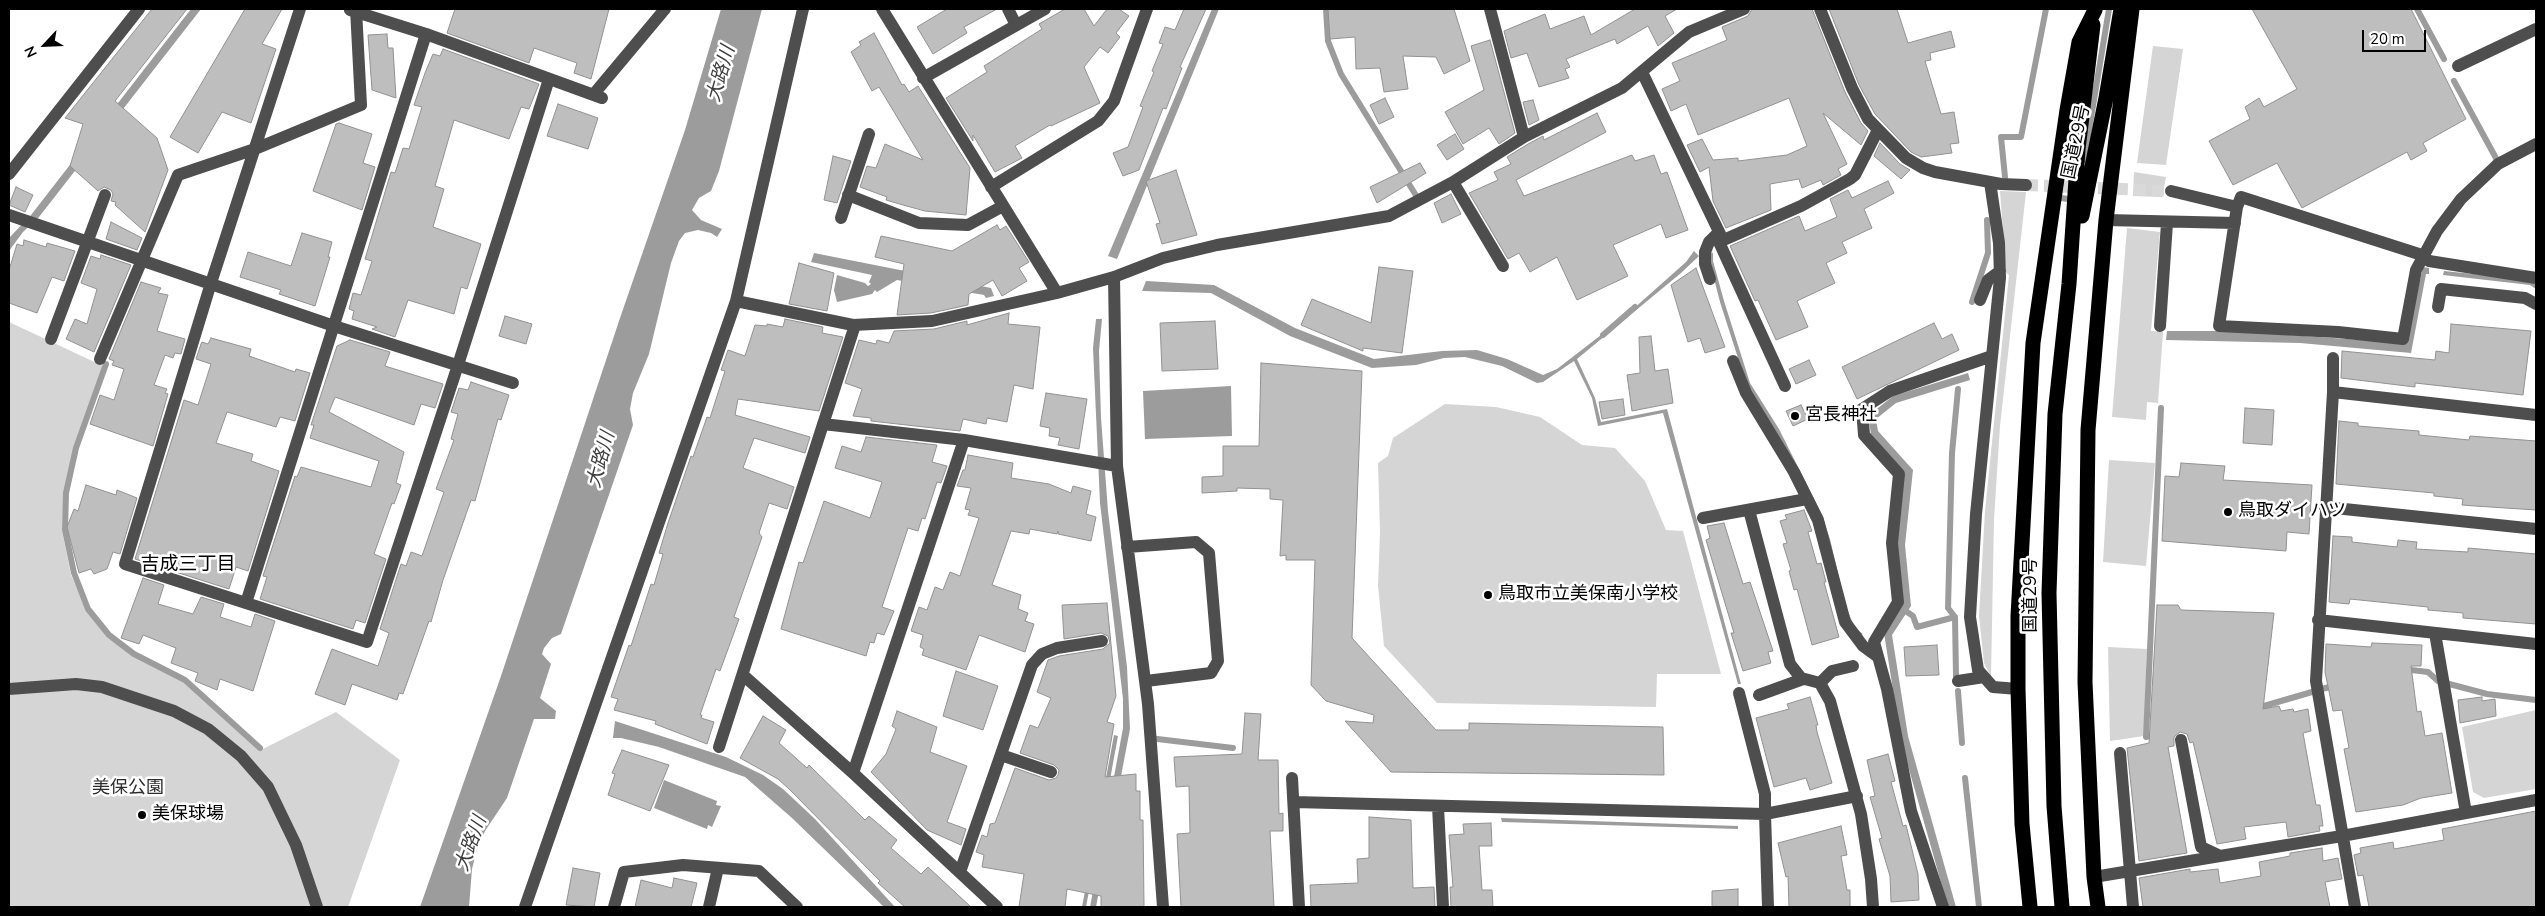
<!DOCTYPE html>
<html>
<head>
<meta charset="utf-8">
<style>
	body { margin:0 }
	#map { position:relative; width:2545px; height:916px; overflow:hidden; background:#fff; font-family:"Nunito Sans",sans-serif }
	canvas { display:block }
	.frame { position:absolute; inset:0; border:10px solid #000; pointer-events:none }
	.north { position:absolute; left:20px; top:20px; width:50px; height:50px; -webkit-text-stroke:4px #fff; paint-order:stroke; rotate:245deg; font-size:14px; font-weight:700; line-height:20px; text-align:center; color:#000 }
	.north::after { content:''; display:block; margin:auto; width:18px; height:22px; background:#000; clip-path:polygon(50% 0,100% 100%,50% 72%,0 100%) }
	.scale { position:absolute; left:2362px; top:30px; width:64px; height:22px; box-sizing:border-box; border:2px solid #000; border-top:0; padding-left:6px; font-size:15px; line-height:18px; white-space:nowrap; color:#000; -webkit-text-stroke:4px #fff; paint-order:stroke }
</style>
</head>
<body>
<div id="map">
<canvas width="2545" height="916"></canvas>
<div class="frame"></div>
<div class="north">N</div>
<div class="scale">20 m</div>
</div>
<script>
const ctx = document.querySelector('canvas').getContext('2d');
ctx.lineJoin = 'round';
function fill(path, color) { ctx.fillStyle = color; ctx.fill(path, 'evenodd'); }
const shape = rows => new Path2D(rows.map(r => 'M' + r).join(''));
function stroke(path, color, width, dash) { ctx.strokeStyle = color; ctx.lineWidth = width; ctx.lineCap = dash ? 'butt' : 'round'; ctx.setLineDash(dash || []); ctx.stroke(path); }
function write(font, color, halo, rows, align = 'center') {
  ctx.font = font + ' "Nunito Sans","Noto Sans JP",sans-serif'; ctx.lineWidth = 5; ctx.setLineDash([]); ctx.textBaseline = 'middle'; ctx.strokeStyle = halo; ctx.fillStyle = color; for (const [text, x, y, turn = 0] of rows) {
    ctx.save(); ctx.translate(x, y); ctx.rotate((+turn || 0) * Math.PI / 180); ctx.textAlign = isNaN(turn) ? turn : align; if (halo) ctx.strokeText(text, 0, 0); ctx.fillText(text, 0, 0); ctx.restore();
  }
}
fill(shape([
	[2153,46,2183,49,2166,165,2137,163],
	[2134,172,2166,177,2162,197,2133,196],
	[2000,191,2026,192,2000,426,1994,519,1991,677,1984,663,1979,616,1985,511,2009,275,2006,273],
	[2127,228,2160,232,2151,331,2163,332,2158,403,2147,402,2146,420,2112,417],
	[9,322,103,366,74,449,64,493,62,530,71,575,86,609,108,638,134,656,183,681,259,751,336,712,400,760,348,907,9,907],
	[1445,404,1496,407,1540,417,1582,445,1615,448,1645,481,1666,530,1683,531,1721,674,1657,674,1656,707,1437,703,1384,646,1378,586,1380,532,1378,463,1388,456,1393,438],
	[2109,460,2155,463,2146,566,2103,562],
	[2108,647,2147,649,2144,736,2110,741],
	[2536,710,2536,789,2484,798,2473,792,2462,727]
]), '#d5d5d5');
fill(shape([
	[191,9,201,9,39,217,23,232,9,251,9,238,31,215],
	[721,9,762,9,719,171,711,191,699,198,692,210,701,220,722,229,717,237,711,233,698,230,685,233,679,241,671,263,649,354,633,393,630,409,633,425,561,634,552,638,544,648,542,654,551,664,540,698,556,711,555,719,534,719,507,798,485,831,477,849,472,869,469,907,420,907,501,676,620,318,685,130],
	[1212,9,1219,9,1117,259,1108,256],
	[1694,251,1699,256,1681,273,1577,359,1595,398,1601,422,1667,409,1741,684,1738,684,1663,413,1598,426,1592,398,1574,361,1543,382,1537,383,1502,366,1465,357,1444,358,1416,365,1372,368,1290,336,1211,293,1142,291,1146,281,1214,285,1295,328,1374,359,1442,351,1477,350,1507,359,1543,375,1557,369,1623,318,1686,262],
	[1710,252,1713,253,1713,261,1724,301,1750,383,1779,429,1822,515,1830,539,1846,607,1855,628,1863,634,1859,636,1852,628,1842,607,1825,530,1819,515,1776,432,1747,386,1720,302,1710,263],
	[814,253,991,288,994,296,986,298,984,295,897,280,877,292,875,290,872,294,837,302,834,290,837,275,865,283,868,286,871,284,869,282,872,275,811,262],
	[2423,267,2429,268,2429,274,2426,274,2411,353,2300,343,2166,340,2167,331,2230,331,2406,343],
	[2444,271,2533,280,2536,282,2536,289,2530,285,2443,275],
	[1096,319,1102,319,1099,351,1101,418,1108,511,1127,667,1130,729,1096,907,1090,907,1123,728,1123,699,1100,503,1093,348],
	[1968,373,1970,380,1896,403,1876,419,1878,431,1913,470,1905,545,1911,606,1892,635,1908,736,1956,907,1948,907,1901,741,1884,633,1903,604,1897,544,1904,473,1871,434,1868,416,1893,396],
	[1231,386,1232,436,1145,439,1143,391],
	[615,721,726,757,763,775,783,789,815,819,895,907,884,907,792,818,745,777,659,747,621,738,613,738],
	[1114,735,1118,736,1105,807,1086,907,1082,907],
	[664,780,717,801,716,805,721,806,712,827,708,825,707,829,654,808],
	[1501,818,1738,826,1738,829,1502,822]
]), '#9c9c9c');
stroke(shape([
	[1326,9,1328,41,1341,74,1417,197],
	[2417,9,2444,59],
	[2454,81,2497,160],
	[2084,160,2109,9],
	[2005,177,2001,137,2021,137,2046,9],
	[2061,198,2075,200],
	[1972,302,1988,253,1987,220],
	[1603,335,1635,307],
	[106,364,76,448,66,493,65,530,74,573,88,609,109,635,134,654,185,680,260,748],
	[1904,610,1913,616,1917,627,1955,617],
	[2403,669,2428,672,2438,681,2487,694,2536,700],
	[1956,676,1955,617,1948,608,1952,453,1958,389],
	[1958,691,1962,743],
	[2257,708,2336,685],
	[2158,734,2146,737,2161,408],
	[1149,738,1233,748],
	[1965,778,1979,907]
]), '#9c9c9c', 6);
const building = shape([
	[152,9,187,9,115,101,157,138,168,170,145,232,115,205,116,202,111,201,113,194,111,190,104,187,98,191,70,166,83,124,65,118,152,9],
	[245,9,282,9,262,44,276,49,251,123,222,112,198,153,170,137,245,9],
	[455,9,609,9,591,79,574,73,577,63,534,48,529,63,447,33,455,9],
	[947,9,997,9,964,27,967,33,933,54,917,27,947,9],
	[1065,9,1084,9,1094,26,1107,9,1119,9,1129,16,1116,33,1120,37,1108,53,1100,47,1084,67,1100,103,1051,126,1050,125,1015,146,1022,158,995,172,973,135,973,141,946,98,987,72,984,66,1042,29,1039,24,1065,9],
	[1184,9,1206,9,1180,67,1182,68,1166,109,1163,108,1139,170,1123,176,1113,153,1128,147,1143,107,1140,106,1154,72,1152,71,1163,44,1159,43,1165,27,1175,30,1184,9],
	[1328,9,1454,9,1470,61,1444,74,1436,57,1403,56,1408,89,1384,92,1380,68,1356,69,1355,37,1330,39,1328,9],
	[1635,9,1677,9,1665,16,1674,33,1658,46,1648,26,1617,44,1615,39,1566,59,1570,67,1565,69,1569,78,1539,87,1527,53,1511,58,1504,31,1545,14,1550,29,1584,16,1591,35,1635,9],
	[1752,9,1812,9,1845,92,1861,123,1868,131,1861,145,1823,113,1847,164,1838,169,1841,175,1823,185,1821,180,1802,188,1799,179,1770,184,1771,210,1726,228,1713,201,1709,167,1700,172,1687,145,1702,139,1713,160,1738,158,1738,161,1787,155,1807,146,1789,98,1698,135,1686,104,1671,111,1662,89,1680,81,1672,63,1727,40,1722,27,1748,16,1752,9],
	[1829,9,1897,9,1908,43,1951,31,1955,47,1930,53,1931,60,1925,61,1941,114,1954,112,1959,143,1950,144,1952,153,1921,157,1911,152,1875,114,1859,85,1829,9],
	[2252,9,2411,9,2466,119,2423,143,2427,151,2411,160,2407,152,2302,208,2277,163,2233,185,2209,141,2250,119,2245,107,2259,98,2264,107,2297,89,2252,9],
	[874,33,902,85,904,84,909,92,918,86,970,168,966,215,925,211,903,205,886,200,887,197,860,187,867,166,876,168,885,144,923,160,879,87,872,91,851,52,861,45,859,42,874,33],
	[387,34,388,48,393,48,396,98,372,90,368,35,387,34],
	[1490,40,1515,133,1499,144,1489,128,1463,144,1445,112,1484,90,1471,46,1490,40],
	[443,49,539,84,529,109,521,107,509,139,454,120,435,186,444,189,433,227,481,244,467,289,461,287,454,314,408,300,395,337,372,329,377,327,352,319,354,311,349,309,353,293,361,295,372,261,365,259,391,172,395,173,403,148,409,149,422,107,414,105,425,73,433,54,440,56,443,49],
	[1385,98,1394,117,1379,124,1370,105,1385,98],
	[1533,100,1539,120,1529,125,1523,102,1533,100],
	[558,104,598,118,588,149,547,136,558,104],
	[1597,113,1606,132,1516,180,1524,196,1632,155,1635,161,1654,155,1661,174,1667,172,1688,230,1666,238,1661,224,1613,245,1628,276,1577,300,1557,257,1530,272,1519,253,1508,259,1469,193,1498,180,1494,172,1511,164,1507,157,1528,144,1543,136,1544,140,1597,113],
	[339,123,372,134,363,163,375,167,362,210,313,191,336,124,339,123],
	[1455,134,1464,149,1447,160,1437,145,1455,134],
	[1880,143,1900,164,1910,170,1901,179,1874,156,1880,143],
	[833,156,851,161,837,203,824,200,833,156],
	[1420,163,1426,173,1377,203,1370,187,1420,163],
	[1176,170,1197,235,1162,244,1156,224,1160,223,1146,181,1176,170],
	[1888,181,1894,193,1864,209,1872,228,1842,242,1847,253,1826,263,1835,283,1797,301,1808,327,1776,340,1758,300,1755,301,1730,246,1799,216,1805,231,1837,217,1830,199,1848,190,1852,198,1888,181],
	[16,187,33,195,25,212,9,205,16,187],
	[1451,194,1461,214,1442,223,1434,203,1451,194],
	[111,222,142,238,137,250,106,239,111,222],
	[997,225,1000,230,1006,226,1029,262,1019,268,1027,281,1002,296,993,280,969,294,968,305,931,313,897,315,904,264,875,257,881,236,952,251,997,225],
	[302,233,332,242,328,257,330,257,315,306,279,294,281,290,240,277,248,252,291,266,302,233],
	[24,240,46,247,47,243,75,251,64,281,52,277,37,313,9,303,9,270,17,244,23,246,24,240],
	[101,255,131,265,94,352,66,339,75,319,87,324,97,289,81,283,91,256,100,259,101,255],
	[799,263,834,273,827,311,789,304,799,263],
	[1379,267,1413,271,1402,353,1363,348,1363,351,1301,325,1312,299,1371,323,1379,267],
	[1696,268,1725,347,1705,353,1700,338,1688,342,1671,285,1696,268],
	[141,282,161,288,158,293,168,295,157,331,185,339,181,354,175,353,173,358,165,355,154,385,167,389,165,393,168,394,153,446,90,424,100,395,114,400,124,369,112,365,114,361,109,359,141,282],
	[1009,313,1008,324,1040,327,1033,389,1014,385,1007,422,987,418,986,424,963,419,960,431,871,421,871,418,853,416,862,389,845,383,859,340,876,344,877,340,889,343,894,331,934,329,967,321,967,325,1009,313],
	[505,316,532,324,526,344,499,336,505,316],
	[785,319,823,327,822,333,843,337,819,411,738,399,735,415,810,437,805,453,754,438,743,468,794,487,787,509,769,503,759,533,762,537,734,617,739,619,720,671,716,669,700,715,702,715,701,718,714,722,707,744,655,724,656,721,614,710,618,699,611,697,629,645,631,646,651,584,654,585,663,554,659,553,668,523,691,456,693,457,707,417,710,418,725,371,721,370,728,350,745,356,755,325,767,326,767,324,783,327,785,319],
	[1215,321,1218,369,1162,371,1160,323,1215,321],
	[1934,323,1942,339,1952,334,1959,350,1857,399,1842,367,1934,323],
	[2451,324,2531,331,2523,395,2415,383,2415,387,2341,378,2342,351,2435,360,2436,351,2449,353,2451,324],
	[1651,336,1655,371,1668,369,1673,403,1632,411,1627,375,1640,373,1639,337,1651,336],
	[211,338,251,349,249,356,295,372,296,369,310,373,295,421,280,417,276,427,227,412,216,443,253,454,251,461,279,471,248,571,236,567,229,589,135,559,184,400,198,405,211,364,196,359,201,344,202,342,208,344,211,338],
	[350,340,390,352,385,366,443,384,435,408,421,404,414,425,335,397,329,412,404,452,396,483,401,485,394,504,392,503,374,554,386,559,365,623,356,620,353,629,260,599,267,577,263,576,295,476,297,477,301,467,371,487,379,461,310,438,314,425,311,425,337,346,350,340],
	[1809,360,1816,375,1796,384,1789,369,1809,360],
	[1261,363,1362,371,1352,638,1436,730,1469,730,1469,723,1663,727,1664,775,1391,772,1345,721,1373,723,1374,715,1326,701,1311,685,1315,560,1286,560,1286,555,1280,556,1283,500,1270,499,1270,489,1237,488,1237,491,1202,493,1202,477,1223,476,1223,446,1259,446,1261,363],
	[471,382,509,395,501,420,498,419,475,501,471,500,443,580,431,622,429,621,403,694,399,693,397,700,352,684,345,705,315,694,332,649,378,666,389,633,380,629,401,564,406,566,411,552,422,556,444,492,436,489,454,440,451,439,458,414,451,412,459,388,468,390,471,382],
	[1046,393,1087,399,1079,449,1058,445,1060,438,1049,436,1050,428,1040,426,1046,393],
	[1623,399,1625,415,1602,419,1599,402,1623,399],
	[1801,405,1808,419,1793,426,1786,411,1801,405],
	[2245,408,2274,410,2272,445,2243,443,2245,408],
	[2339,421,2358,423,2358,426,2419,431,2419,435,2469,440,2470,436,2536,441,2536,510,2475,506,2462,505,2463,499,2434,496,2434,493,2336,484,2339,421],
	[866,437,937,445,932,462,947,466,941,483,937,482,925,519,922,518,918,531,908,528,882,607,894,611,884,635,877,633,874,643,870,642,866,656,781,629,799,562,803,563,824,501,870,518,882,482,835,468,842,446,861,452,866,437],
	[968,455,1013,463,1011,478,1049,484,1071,493,1073,486,1091,491,1086,514,1096,517,1091,541,1058,534,1058,531,1057,534,1030,529,1029,534,1011,531,992,585,1021,595,1018,609,1028,613,1025,621,1034,624,1025,652,979,635,966,670,922,655,924,649,920,647,923,635,911,631,919,607,927,610,935,587,943,590,950,572,960,576,979,518,968,515,970,510,965,509,971,488,957,486,963,470,965,470,968,455],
	[2181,463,2225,466,2223,480,2312,485,2309,534,2287,532,2286,551,2162,541,2165,476,2179,477,2181,463],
	[86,485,116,495,117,490,137,498,120,554,113,552,107,569,94,574,91,569,79,573,67,527,74,509,78,511,86,485],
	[1804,510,1812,531,1808,532,1817,564,1821,563,1826,582,1824,582,1839,637,1812,645,1797,589,1794,590,1789,571,1791,570,1783,544,1787,543,1780,521,1787,519,1785,515,1804,510],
	[1724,523,1743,584,1750,582,1773,651,1768,652,1771,663,1743,671,1731,633,1734,633,1706,540,1710,538,1707,526,1724,523],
	[2333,536,2352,537,2352,542,2397,547,2398,540,2417,542,2416,549,2468,552,2468,548,2536,554,2536,624,2463,618,2463,613,2428,610,2428,607,2350,599,2349,604,2329,602,2333,536],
	[143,578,164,585,158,604,193,614,201,597,224,604,220,617,251,627,255,614,275,621,253,691,220,679,217,690,195,681,198,673,171,663,176,648,143,635,139,644,121,638,143,578],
	[1107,603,1116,696,1107,722,1114,724,1105,777,1136,774,1136,791,1140,791,1140,820,1143,820,1144,907,1101,907,1101,896,1067,889,1065,907,1019,907,1024,874,982,867,984,855,976,852,982,835,987,837,990,824,995,823,1015,768,1049,780,1056,778,1058,775,1059,770,1054,765,1020,753,1030,725,1038,728,1051,698,1037,692,1048,660,1059,656,1103,649,1110,643,1108,636,1101,633,1064,639,1062,605,1107,603],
	[2157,605,2178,605,2181,610,2274,613,2263,709,2279,706,2281,711,2293,709,2294,712,2308,709,2311,731,2303,733,2316,805,2320,805,2323,826,2319,826,2320,831,2288,837,2286,822,2244,827,2246,839,2217,844,2193,742,2190,743,2187,734,2180,732,2174,737,2174,746,2168,747,2187,853,2139,861,2127,748,2149,743,2157,605],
	[2372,643,2422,645,2421,666,2411,666,2417,712,2421,711,2425,736,2442,733,2452,793,2421,798,2403,805,2356,812,2344,749,2349,748,2342,710,2333,711,2325,672,2326,644,2371,647,2372,643],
	[1937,645,1939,675,1906,676,1904,647,1937,645],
	[956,671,998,686,983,730,943,716,956,671],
	[1810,697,1818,725,1816,725,1817,732,1832,783,1810,790,1806,778,1774,787,1756,718,1789,709,1787,704,1810,697],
	[2482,697,2482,701,2495,699,2496,716,2460,723,2458,700,2482,697],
	[897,711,937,727,930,752,967,766,947,822,966,829,961,845,927,830,871,772,886,754,896,729,892,726,897,711],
	[1245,713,1261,714,1258,760,1278,760,1279,814,1283,813,1283,831,1270,831,1274,907,1181,907,1177,834,1190,833,1189,786,1176,787,1174,757,1242,754,1245,713],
	[763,716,786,730,779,743,807,768,809,765,865,820,869,816,897,840,891,848,921,874,928,867,971,907,905,907,878,883,880,881,789,789,778,779,740,758,763,716],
	[622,750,669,765,650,811,608,795,615,774,612,773,622,750],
	[1888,754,1895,781,1891,782,1903,826,1906,825,1918,874,1919,900,1891,902,1890,876,1879,839,1882,838,1870,797,1875,796,1867,760,1888,754],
	[2536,811,2536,907,2369,907,2363,875,2358,876,2354,855,2361,853,2360,848,2393,842,2394,849,2444,840,2442,829,2536,811],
	[1369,817,1411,820,1413,888,1434,887,1435,907,1311,907,1310,885,1358,883,1357,859,1369,858,1369,817],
	[1491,823,1492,846,1479,846,1482,890,1492,890,1493,907,1451,907,1450,887,1453,887,1449,835,1464,834,1463,824,1491,823],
	[1841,826,1847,855,1841,856,1847,890,1850,890,1850,907,1789,907,1788,876,1786,877,1778,843,1841,826],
	[2322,848,2323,861,2338,858,2342,879,2325,882,2330,907,2143,907,2139,878,2190,869,2190,872,2218,869,2220,883,2261,876,2259,862,2290,856,2290,853,2322,848],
	[573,868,600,873,594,907,566,905,573,868],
	[674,878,697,883,691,907,635,907,641,880,672,888,674,878],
	[1738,889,1738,907,1712,907,1712,891,1738,889]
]);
fill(building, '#bebebe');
stroke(building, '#929292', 1);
stroke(shape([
	[2026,185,2171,191]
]), '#d9d9d9', 12, [12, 6]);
stroke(shape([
	[300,9,211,283,125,564,246,603,426,34],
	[882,9,1057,293],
	[1008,9,1016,25],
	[1490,9,1524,137],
	[1820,9,1852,88,1868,119,1906,158,1923,168,1935,172,2001,184,2026,185],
	[350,10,426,34,602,98],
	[2458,66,2536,29],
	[1642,72,1723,240],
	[923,78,1045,9],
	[593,95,665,9],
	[9,174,139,9],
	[1453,182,1503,266],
	[1990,182,1999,243,2000,278,1976,514,1970,617,1978,670,1993,687,2018,689],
	[991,187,1098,121,1114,101,1147,9],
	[2171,191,2237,207,2241,197,2422,255,2429,261,2536,278],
	[848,195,919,223,968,225,1003,206],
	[2237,207,2219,326,2338,332,2403,339,2416,270,2437,231,2461,199,2498,164,2536,144],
	[9,215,334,326,513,383],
	[841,218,869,134],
	[2106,220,2235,223],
	[1710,279,1705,264,1705,252,1709,242,1719,232],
	[1980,300,1988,280,2000,271],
	[736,301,853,325,932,321,1057,293,1114,277,1163,258,1217,245,1389,216,1453,182,1524,137,1622,88,1689,32,1744,9],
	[2438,307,2441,289,2525,298,2536,304],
	[2160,326,2167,223],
	[51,339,105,195],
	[2333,358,2333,392,2316,681,2355,907],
	[100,359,178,175,255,149,361,105,356,9],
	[1733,361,1746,393,1794,472,1818,520,1845,622,1863,646,1878,657],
	[1785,386,1719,242,1801,206,1850,179,1855,175,1878,130],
	[2333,392,2536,415],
	[823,424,964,440,1117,466,1114,277],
	[1117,466,1148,704,1163,907],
	[2325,507,2536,529],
	[1749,510,1790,664,1801,678,1820,683,1830,701,1861,814,1871,879,1873,907],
	[1703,518,1807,499],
	[1127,547,1196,542,1209,553,1218,661,1211,673,1146,681],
	[246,603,367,642,458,365,549,79],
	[2318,620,2536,644],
	[2435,633,2466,813],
	[743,675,853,773,997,907],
	[1958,681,1984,677],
	[1820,683,1832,671,1853,666],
	[9,689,76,684,102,687,174,711,208,729,241,756,268,787,296,845,317,907],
	[1739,693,1765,794,1765,814,1857,796],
	[1759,695,1803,679],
	[2181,740,2201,847,2220,856,2342,836,2536,800],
	[719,747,855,325],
	[2120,753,2133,907],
	[1001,755,1051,772],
	[853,773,964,440],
	[1292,778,1299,907],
	[1294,802,1765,814,1768,907],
	[1438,806,1443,907],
	[960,872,1032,665,1042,654,1057,648,1102,641],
	[2094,877,2220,856],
	[525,907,736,301,803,9],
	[614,907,624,872,683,865,759,871,797,907],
	[709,907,718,868],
	[1943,907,1911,811,1887,689,1874,642,1898,602,1892,543,1899,474,1864,435,1862,409,1890,391,1992,356]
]), '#4e4e4e', 12);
stroke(shape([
	[2082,216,2106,98,2121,9],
	[2030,907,2022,824,2018,689,2018,616,2033,343,2067,110,2079,42,2095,10],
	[2062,907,2054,806,2049,593,2055,414,2069,284,2078,149,2093,25],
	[2098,907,2094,877,2085,682,2088,430,2106,220,2132,9]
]), '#000', 15);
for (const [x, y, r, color] of [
	[1795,416,5,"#000"],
	[2228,512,5,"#000"],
	[1488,595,5,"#000"],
	[142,815,5,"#000"]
]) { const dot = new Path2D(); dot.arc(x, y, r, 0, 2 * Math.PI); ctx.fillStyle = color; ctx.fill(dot); stroke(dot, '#fff', 2); }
write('18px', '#000', '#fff', [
	["国道29号",2077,142,-78],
	["国道29号",2032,595,-90]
]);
write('18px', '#000', '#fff', [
	["宮長神社",1805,416],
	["鳥取ダイハツ",2238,512],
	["鳥取市立美保南小学校",1498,595],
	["美保球場",152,815]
], 'left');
write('18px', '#2c2c2c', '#fff', [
	["美保公園",128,789]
]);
write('italic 19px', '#3d3d3d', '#fff', [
	["大路川",722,74,-74],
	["大路川",602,460,-75],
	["大路川",472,844,-70]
]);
write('19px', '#000', '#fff', [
	["吉成三丁目",188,565]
]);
</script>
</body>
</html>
